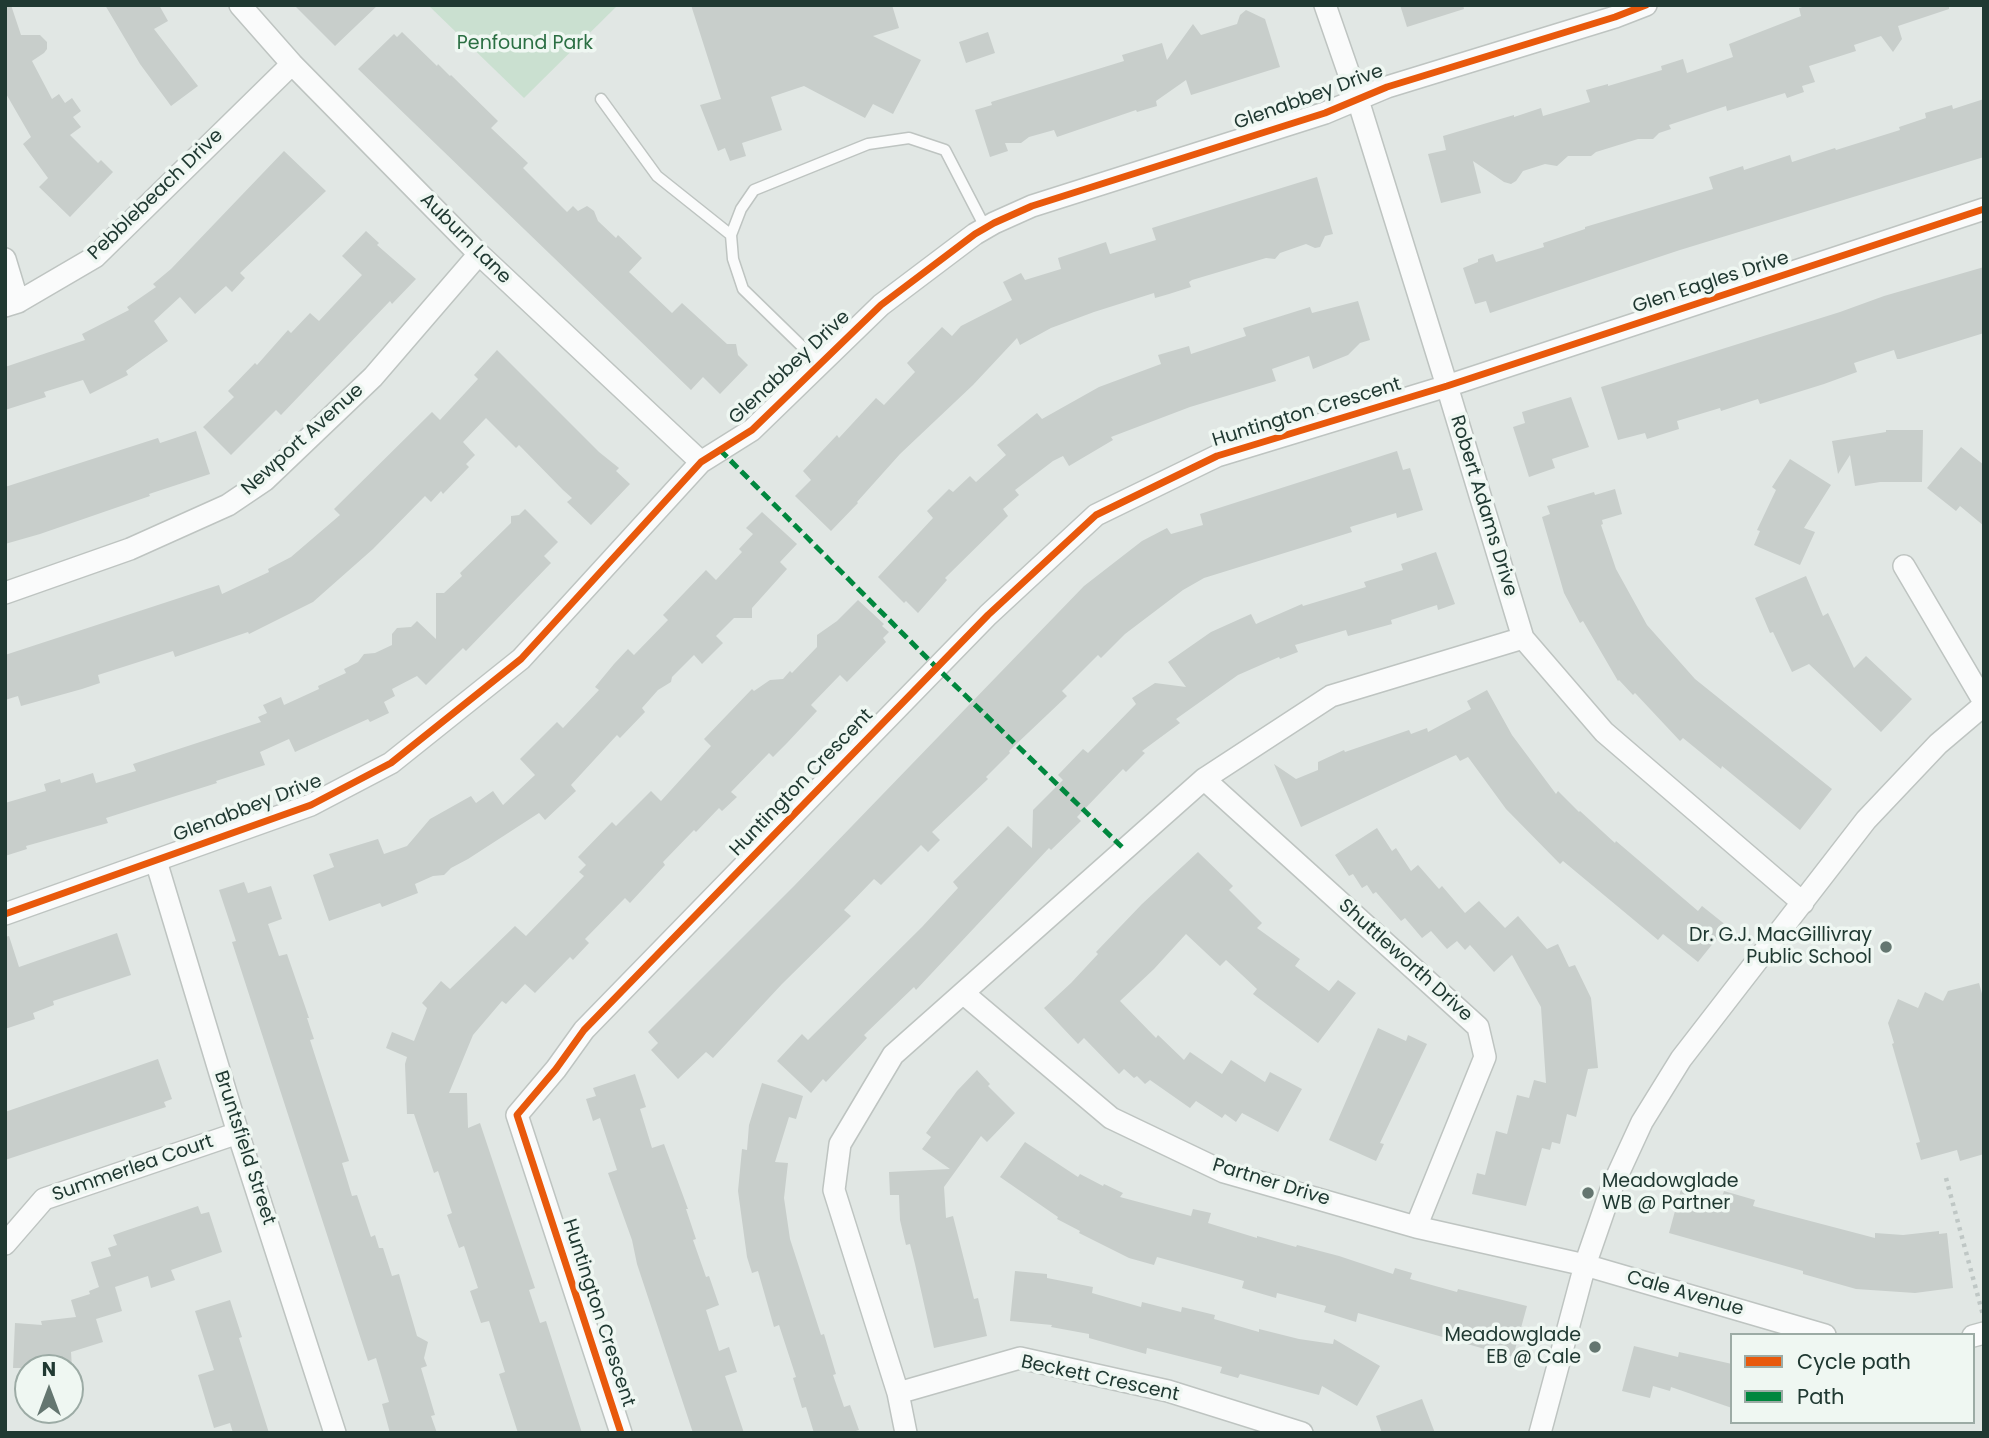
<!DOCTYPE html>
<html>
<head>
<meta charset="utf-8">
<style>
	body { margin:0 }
	#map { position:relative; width:1989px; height:1438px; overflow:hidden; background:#e1e7e4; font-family:Poppins,sans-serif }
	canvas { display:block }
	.frame { position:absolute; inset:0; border:7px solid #203932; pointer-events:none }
	.legend { position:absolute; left:1730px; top:1333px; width:245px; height:91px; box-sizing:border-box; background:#eff7f2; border:2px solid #9caba5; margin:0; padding:9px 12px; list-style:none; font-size:21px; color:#203932 }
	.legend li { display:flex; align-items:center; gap:14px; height:35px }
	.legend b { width:35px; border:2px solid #9caba5 }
	.north { position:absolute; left:14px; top:1354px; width:70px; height:70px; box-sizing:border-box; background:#eff7f2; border:2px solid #9caba5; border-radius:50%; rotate:0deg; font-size:19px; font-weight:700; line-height:28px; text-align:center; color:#203932 }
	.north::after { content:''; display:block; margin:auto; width:24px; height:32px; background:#647670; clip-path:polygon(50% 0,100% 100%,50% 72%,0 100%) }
</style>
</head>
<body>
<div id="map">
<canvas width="1989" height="1438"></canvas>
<div class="frame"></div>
<ul class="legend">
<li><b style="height:9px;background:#e8590c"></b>Cycle path</li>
<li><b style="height:9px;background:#00873e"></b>Path</li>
</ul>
<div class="north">N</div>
</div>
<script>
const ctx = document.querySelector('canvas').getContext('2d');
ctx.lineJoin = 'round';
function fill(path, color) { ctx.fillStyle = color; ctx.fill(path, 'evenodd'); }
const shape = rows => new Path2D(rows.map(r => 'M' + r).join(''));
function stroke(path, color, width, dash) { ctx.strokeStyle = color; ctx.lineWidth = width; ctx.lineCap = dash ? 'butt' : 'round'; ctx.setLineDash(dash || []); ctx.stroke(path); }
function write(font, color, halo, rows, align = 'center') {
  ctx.font = font + ' Poppins,sans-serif'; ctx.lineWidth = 7; ctx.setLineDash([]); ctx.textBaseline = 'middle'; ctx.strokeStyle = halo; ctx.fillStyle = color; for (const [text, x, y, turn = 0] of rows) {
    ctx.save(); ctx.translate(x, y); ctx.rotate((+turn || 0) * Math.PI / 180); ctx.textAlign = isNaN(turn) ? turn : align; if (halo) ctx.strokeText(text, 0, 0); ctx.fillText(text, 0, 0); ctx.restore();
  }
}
fill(shape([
	[428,5,618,5,524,98]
]), '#cae0d0');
fill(shape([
	[5,5,11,5,21,35,40,35,47,42,47,49,44,53,32,61,52,99,59,94,65,103,72,98,81,111,73,117,81,127,70,135,98,163,101,160,113,172,70,217,39,187,48,178,23,144,31,137,5,92],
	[105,5,159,5,168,21,154,29,198,86,171,106,140,64],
	[294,5,378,5,335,46],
	[691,5,892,5,899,28,873,36,921,60,893,114,873,104,865,118,804,86,771,97,782,130,742,143,746,156,730,161,725,148,718,151,700,105,721,99],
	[1400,5,1463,5,1464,9,1407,27],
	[1809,5,1949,5,1949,9,1898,26,1902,39,1893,52,1881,36,1854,45,1856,51,1809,66,1815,82,1802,86,1804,92,1787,98,1785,93,1727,111,1726,106,1669,125,1671,129,1659,133,1653,139,1638,139,1596,152,1591,156,1568,156,1557,166,1545,164,1523,171,1516,181,1511,184,1504,182,1473,161,1481,193,1441,203,1428,154,1446,150,1443,136,1514,115,1514,117,1541,108,1543,116,1590,102,1586,90,1608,84,1608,86,1662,70,1661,66,1683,59,1687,73,1733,57,1729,44,1801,16,1799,8],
	[1246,10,1265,19,1280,67,1191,95,1186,80,1156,101,1157,106,1137,112,1136,110,1057,137,1054,130,1029,137,1021,143,1005,143,1008,151,990,157,975,110,992,105,991,102,1124,61,1122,55,1162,43,1167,60,1193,24,1201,35,1237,24,1240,15],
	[402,32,437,66,438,64,450,76,451,75,498,121,491,128,528,163,523,168,567,212,573,206,578,211,587,206,590,208,594,211,598,221,616,238,618,235,642,258,629,272,672,313,682,303,727,344,736,344,738,355,748,365,720,394,703,377,691,390,358,69,394,34,397,37],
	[988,32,995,53,966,63,959,42],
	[1984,99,1984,157,1680,250,1490,313,1486,301,1475,304,1463,268,1478,262,1478,259,1493,254,1496,262,1544,247,1543,243,1585,229,1585,227,1713,189,1709,177,1743,166,1744,170,1790,155,1792,162,1835,148,1836,150,1900,130,1899,127,1926,118,1925,113,1952,105,1953,109],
	[284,151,326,191,240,273,245,278,232,292,226,286,195,314,180,297,154,321,168,341,126,371,128,375,90,394,83,380,44,392,46,397,5,410,5,367,85,340,82,334,129,310,127,307,156,287,153,284,171,269],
	[1317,177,1333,234,1325,236,1320,247,1315,248,1306,244,1280,253,1275,259,1266,258,1192,280,1189,282,1191,287,1169,294,1155,298,1154,293,1094,312,1051,328,1020,345,1017,338,973,385,900,454,857,502,858,503,831,531,795,496,811,480,803,471,837,435,839,438,876,398,884,405,915,372,907,363,942,327,952,336,961,326,1012,300,1003,282,1021,273,1025,280,1061,269,1058,258,1106,242,1110,254,1156,240,1152,228],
	[366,231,379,243,377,245,416,279,392,304,390,301,281,415,276,410,231,455,203,427,234,397,228,391,255,363,257,365,288,330,291,333,310,313,319,321,362,275,342,256],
	[1984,267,1984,333,1900,359,1897,359,1894,350,1854,363,1857,372,1824,384,1760,404,1758,399,1721,411,1720,408,1677,421,1679,429,1647,439,1645,433,1618,440,1601,387,1840,312,1884,296],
	[1358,301,1370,340,1360,343,1348,355,1313,369,1309,356,1272,369,1276,381,1190,407,1111,437,1113,440,1069,466,1063,456,1053,461,1015,490,1019,495,1003,509,1008,516,945,578,947,580,918,613,906,601,904,603,878,577,933,518,927,511,949,489,953,492,970,476,976,482,1006,455,997,445,1037,413,1042,419,1099,387,1161,364,1158,355,1189,346,1191,354,1246,336,1243,328,1310,307,1312,313],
	[497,350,599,452,619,468,616,471,630,484,591,525,567,502,572,498,563,490,519,445,516,448,486,418,463,442,475,455,466,464,469,467,443,494,441,491,431,502,425,496,373,549,313,602,249,634,248,632,175,657,173,651,98,675,100,683,82,689,21,706,18,696,5,700,5,655,219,585,222,594,269,572,268,569,291,557,340,515,334,509,432,412,440,420,478,379,474,375],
	[1571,397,1589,447,1552,459,1555,468,1529,477,1513,427,1525,423,1522,412],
	[1886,430,1923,430,1922,482,1880,482,1855,486,1850,455,1838,474,1832,441,1886,432],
	[196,431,210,474,149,494,150,496,40,534,5,544,5,487,158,438,160,443],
	[1961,447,1984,465,1984,526,1960,506,1956,511,1927,488],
	[1397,451,1403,470,1410,468,1423,510,1397,518,1396,513,1350,527,1352,532,1204,578,1183,590,1125,634,1101,658,1098,655,1062,691,1067,696,1009,751,1010,753,986,777,988,779,932,832,940,840,928,852,921,845,881,885,874,879,844,910,851,916,782,984,713,1058,706,1052,678,1079,651,1050,658,1043,648,1032,794,886,1084,586,1142,541,1167,528,1171,534,1203,525,1200,514],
	[1790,459,1831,485,1804,528,1815,532,1800,565,1754,545,1760,531,1757,530,1776,490,1772,487],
	[1615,489,1622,514,1602,520,1603,524,1601,525,1616,569,1647,625,1695,679,1832,789,1800,830,1722,766,1721,769,1683,738,1680,741,1635,693,1633,695,1619,680,1618,681,1583,621,1580,623,1564,593,1542,517,1550,514,1547,506,1594,492,1595,495],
	[525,509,558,542,544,556,551,563,466,651,463,648,426,685,417,676,392,689,395,696,384,702,389,713,370,722,368,719,295,752,289,739,260,752,265,765,216,781,217,783,106,818,108,823,26,846,27,849,5,856,5,803,46,791,44,784,60,779,61,783,93,773,96,783,136,771,133,764,261,722,258,717,267,713,263,705,281,697,284,705,319,689,318,686,346,673,344,669,358,662,364,654,375,653,392,645,392,634,397,628,411,627,417,621,436,639,436,593,444,593,462,576,460,573,511,523,511,516,519,515],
	[762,512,797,544,780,562,787,569,752,608,752,618,734,618,716,636,723,643,702,664,694,655,672,677,671,682,658,690,642,708,645,712,620,738,617,735,571,785,576,791,545,820,539,813,468,859,451,868,444,875,433,876,415,884,418,893,382,907,380,903,329,921,313,875,334,867,329,854,378,839,384,854,407,846,430,819,471,796,476,803,493,791,503,805,535,775,520,759,557,722,563,728,599,690,595,687,614,664,628,649,634,655,668,620,663,615,706,570,716,580,742,552,739,549,753,534,746,528],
	[1436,552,1455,604,1438,610,1437,605,1391,620,1392,624,1348,636,1346,630,1295,645,1298,652,1280,659,1279,657,1238,675,1176,719,1180,723,1142,751,1145,753,1126,772,1123,769,1077,817,1081,821,1051,850,1049,848,1034,864,916,990,914,987,864,1035,867,1038,826,1082,823,1079,811,1093,777,1061,802,1034,808,1040,922,927,958,888,953,882,1008,826,1032,848,1033,810,1063,780,1058,775,1083,749,1088,753,1136,704,1132,698,1155,683,1186,687,1168,662,1211,632,1251,614,1256,624,1302,604,1303,606,1366,587,1364,582,1403,570,1401,564],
	[1806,576,1823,616,1828,613,1854,668,1866,656,1912,699,1881,732,1809,664,1792,672,1773,632,1770,633,1755,598],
	[858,600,884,624,882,626,889,632,883,638,886,642,847,682,840,675,811,705,817,711,787,743,773,757,769,753,731,792,737,797,722,811,719,808,696,832,694,830,663,862,665,865,630,903,625,898,585,939,589,943,573,960,570,957,535,993,525,984,506,1004,502,1001,473,1035,449,1093,467,1093,468,1128,480,1123,535,1288,529,1290,540,1323,546,1321,582,1433,518,1433,499,1374,505,1372,489,1321,481,1323,470,1291,478,1288,464,1246,459,1248,447,1215,452,1213,438,1171,434,1173,414,1114,407,1114,405,1064,407,1057,386,1048,392,1032,414,1041,427,1008,422,1003,441,981,450,989,515,926,526,936,584,876,579,872,586,865,578,857,612,822,616,826,651,791,661,801,711,746,704,739,752,689,754,691,770,680,783,679,790,671,792,673,817,647,817,635,837,621],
	[1487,690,1512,735,1556,794,1558,791,1579,812,1580,811,1615,843,1616,841,1698,911,1702,906,1727,926,1698,962,1663,934,1658,940,1563,861,1560,864,1506,809,1468,757,1460,761,1456,755,1301,827,1274,764,1296,779,1318,770,1318,762,1344,750,1345,752,1409,730,1411,734,1427,728,1428,732,1471,709,1467,701],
	[1377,828,1392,851,1396,848,1411,871,1418,865,1439,889,1442,886,1465,913,1479,901,1505,928,1518,916,1547,949,1558,944,1569,967,1575,965,1591,998,1598,1068,1588,1069,1576,1117,1567,1114,1560,1144,1552,1142,1550,1150,1542,1148,1526,1206,1472,1194,1477,1173,1485,1175,1496,1131,1507,1134,1517,1095,1529,1098,1534,1080,1546,1083,1541,1007,1512,955,1494,972,1470,945,1465,950,1457,941,1447,949,1431,931,1422,938,1405,918,1401,921,1376,892,1373,894,1367,885,1362,888,1353,874,1349,876,1335,855],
	[1198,852,1233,886,1229,890,1262,923,1257,928,1300,959,1295,966,1329,991,1338,980,1356,993,1318,1043,1253,994,1257,989,1226,960,1220,966,1186,934,1154,969,1120,1001,1156,1038,1158,1035,1184,1060,1190,1052,1222,1074,1231,1060,1265,1082,1270,1072,1302,1089,1278,1132,1242,1113,1236,1122,1225,1114,1222,1118,1196,1101,1190,1108,1150,1080,1145,1084,1137,1076,1134,1078,1124,1069,1119,1074,1084,1038,1078,1044,1044,1008,1071,983,1098,954,1096,952,1142,904],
	[244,882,248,893,271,886,282,919,268,924,279,956,287,954,309,1018,307,1018,314,1039,310,1040,349,1161,342,1163,352,1196,357,1195,371,1237,375,1235,379,1248,383,1248,392,1276,399,1274,417,1336,428,1342,424,1358,427,1366,421,1368,435,1415,431,1416,437,1433,390,1433,382,1404,389,1402,376,1358,368,1361,232,942,236,941,219,890],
	[117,933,131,975,53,1001,54,1005,33,1013,35,1019,5,1029,5,937,9,936,19,967],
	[1979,983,1984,1001,1984,1154,1960,1161,1957,1150,1921,1160,1916,1143,1920,1142,1892,1044,1894,1043,1888,1023,1898,999,1918,1008,1925,992,1943,1001,1948,991],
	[1378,1028,1406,1041,1408,1035,1427,1044,1380,1143,1384,1144,1376,1161,1329,1140],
	[158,1059,172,1099,164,1102,166,1107,5,1160,5,1112],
	[977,1070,990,1084,988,1086,1015,1113,987,1142,981,1136,944,1187,946,1218,953,1216,974,1299,978,1298,987,1336,934,1348,915,1264,910,1244,906,1245,900,1220,899,1195,890,1195,889,1172,950,1169,922,1149,931,1137,926,1133,957,1091],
	[635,1074,646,1107,640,1109,652,1148,664,1144,688,1209,686,1209,696,1239,693,1240,706,1277,709,1276,719,1305,706,1310,719,1351,729,1347,737,1372,725,1376,744,1433,693,1433,637,1264,632,1240,608,1173,617,1170,600,1118,593,1121,586,1099,596,1096,593,1088],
	[762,1083,803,1096,796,1119,789,1117,775,1162,788,1163,784,1198,790,1239,821,1335,824,1334,836,1374,833,1375,844,1407,850,1405,859,1430,849,1433,814,1433,806,1407,802,1408,793,1378,796,1377,779,1325,774,1327,758,1271,752,1273,747,1257,738,1191,742,1149,747,1150,749,1125],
	[1025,1142,1078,1177,1080,1174,1103,1186,1104,1184,1123,1193,1120,1197,1191,1216,1193,1209,1211,1213,1208,1223,1257,1238,1257,1236,1296,1247,1297,1245,1339,1256,1393,1274,1395,1268,1412,1273,1410,1279,1457,1292,1458,1289,1527,1306,1513,1357,1358,1313,1356,1322,1324,1312,1326,1306,1277,1293,1276,1298,1242,1288,1244,1281,1157,1257,1154,1265,1129,1258,1079,1233,1080,1231,1057,1219,1058,1217,1000,1177],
	[1681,1189,1721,1200,1724,1191,1755,1200,1753,1206,1875,1238,1875,1233,1903,1235,1939,1231,1939,1234,1947,1233,1953,1288,1915,1293,1856,1289,1803,1274,1803,1271,1669,1233],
	[198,1206,201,1214,209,1212,222,1252,171,1270,175,1280,151,1288,148,1276,115,1287,122,1311,96,1319,103,1342,71,1352,72,1368,13,1368,15,1323,42,1325,41,1321,76,1317,71,1300,90,1294,89,1291,99,1287,91,1262,111,1256,108,1248,117,1245,113,1235],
	[1015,1271,1047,1274,1047,1278,1093,1287,1092,1293,1141,1307,1142,1302,1181,1312,1182,1307,1215,1315,1214,1319,1259,1332,1259,1329,1299,1339,1333,1344,1334,1339,1380,1366,1357,1406,1322,1386,1319,1395,1240,1374,1238,1378,1220,1373,1222,1367,1147,1348,1146,1354,1089,1338,1089,1334,1051,1327,1052,1325,1010,1321],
	[230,1300,242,1337,239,1338,269,1433,233,1433,230,1423,214,1428,198,1375,214,1370,195,1311],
	[1634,1346,1678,1357,1679,1352,1732,1364,1732,1408,1671,1387,1670,1391,1653,1386,1650,1398,1622,1391],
	[1422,1399,1435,1433,1382,1433,1376,1416]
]), '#c8cecb');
const lane = shape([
	[601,99,657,176,731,235],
	[820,364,743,289,733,259,731,235,741,209,754,190,868,144,909,138,945,150,986,229]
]);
const street = shape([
	[240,5,292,64,479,254,701,462],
	[1325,5,1358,100,1447,386,1523,638,1604,732,1803,903],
	[5,259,18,302],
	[5,306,18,302,95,257,292,64],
	[1904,566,1984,702],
	[5,593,130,549,228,505,265,480,373,377,479,254],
	[1204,779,1478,1027,1485,1057,1416,1227],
	[156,861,238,1133,335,1433],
	[5,914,311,805,391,763,521,659,701,462,752,430,881,305,975,234,994,223,1032,206,1325,113,1387,87,1615,17,1646,5],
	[963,993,1111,1118,1224,1172,1416,1227,1585,1265,1825,1335],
	[5,1244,44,1199,238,1133],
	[1973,1336,1984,1333],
	[898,1393,1020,1358,1168,1391,1302,1433],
	[621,1433,517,1115,556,1069,584,1030,988,615,1096,515,1217,456,1447,386,1984,209],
	[906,1433,898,1393,834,1190,840,1144,893,1055,1204,779,1331,696,1523,638],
	[1540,1433,1585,1265,1612,1187,1642,1122,1681,1059,1866,820,1938,744,1984,705]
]);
stroke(lane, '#bec4c1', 13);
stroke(street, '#bec4c1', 24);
stroke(shape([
	[1946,1178,1983,1315]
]), '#bfc7c5', 4.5, [3.5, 5]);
stroke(lane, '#fafbfb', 10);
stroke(street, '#fafbfb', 21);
stroke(shape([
	[720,450,937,668,1125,850]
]), '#00873e', 5, [10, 5]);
stroke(shape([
	[5,914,311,805,391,763,521,659,701,462,752,430,881,305,975,234,994,223,1032,206,1325,113,1387,87,1615,17,1646,5],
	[621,1433,517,1115,556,1069,584,1030,988,615,1096,515,1217,456,1447,386,1984,209]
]), '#e8590c', 7);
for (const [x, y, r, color] of [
	[1886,947,7,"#647670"],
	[1588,1193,7,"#647670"],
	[1595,1347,7,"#647670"]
]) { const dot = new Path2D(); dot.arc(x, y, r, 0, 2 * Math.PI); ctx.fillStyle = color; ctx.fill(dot); stroke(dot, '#eff7f2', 2.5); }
write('19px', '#2b6f43', '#eff7f2', [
	["Penfound Park",525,44]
]);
write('19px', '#203932', '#eff7f2', [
	["Glenabbey Drive",1309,98,-20],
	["Pebblebeach Drive",156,195,-44],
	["Auburn Lane",465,239,45],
	["Glen Eagles Drive",1711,283,-18],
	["Glenabbey Drive",790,368,-43],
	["Huntington Crescent",1307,413,-17],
	["Newport Avenue",303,440,-42],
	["Robert Adams Drive",1483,506,73],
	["Huntington Crescent",802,783,-46],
	["Glenabbey Drive",248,809,-21],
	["Shuttleworth Drive",1405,961,42],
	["Bruntsfield Street",244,1148,72],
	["Summerlea Court",133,1169,-19],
	["Partner Drive",1271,1183,17],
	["Cale Avenue",1685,1294,16],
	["Huntington Crescent",598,1313,72],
	["Beckett Crescent",1100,1379,12]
]);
write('19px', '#203932', '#eff7f2', [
	["Dr. G.J. MacGillivray",1872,936],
	["Public School",1872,958],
	["Meadowglade",1602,1182,"left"],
	["WB @ Partner",1602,1204,"left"],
	["Meadowglade",1581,1336],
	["EB @ Cale",1581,1358]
], 'right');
</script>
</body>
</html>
